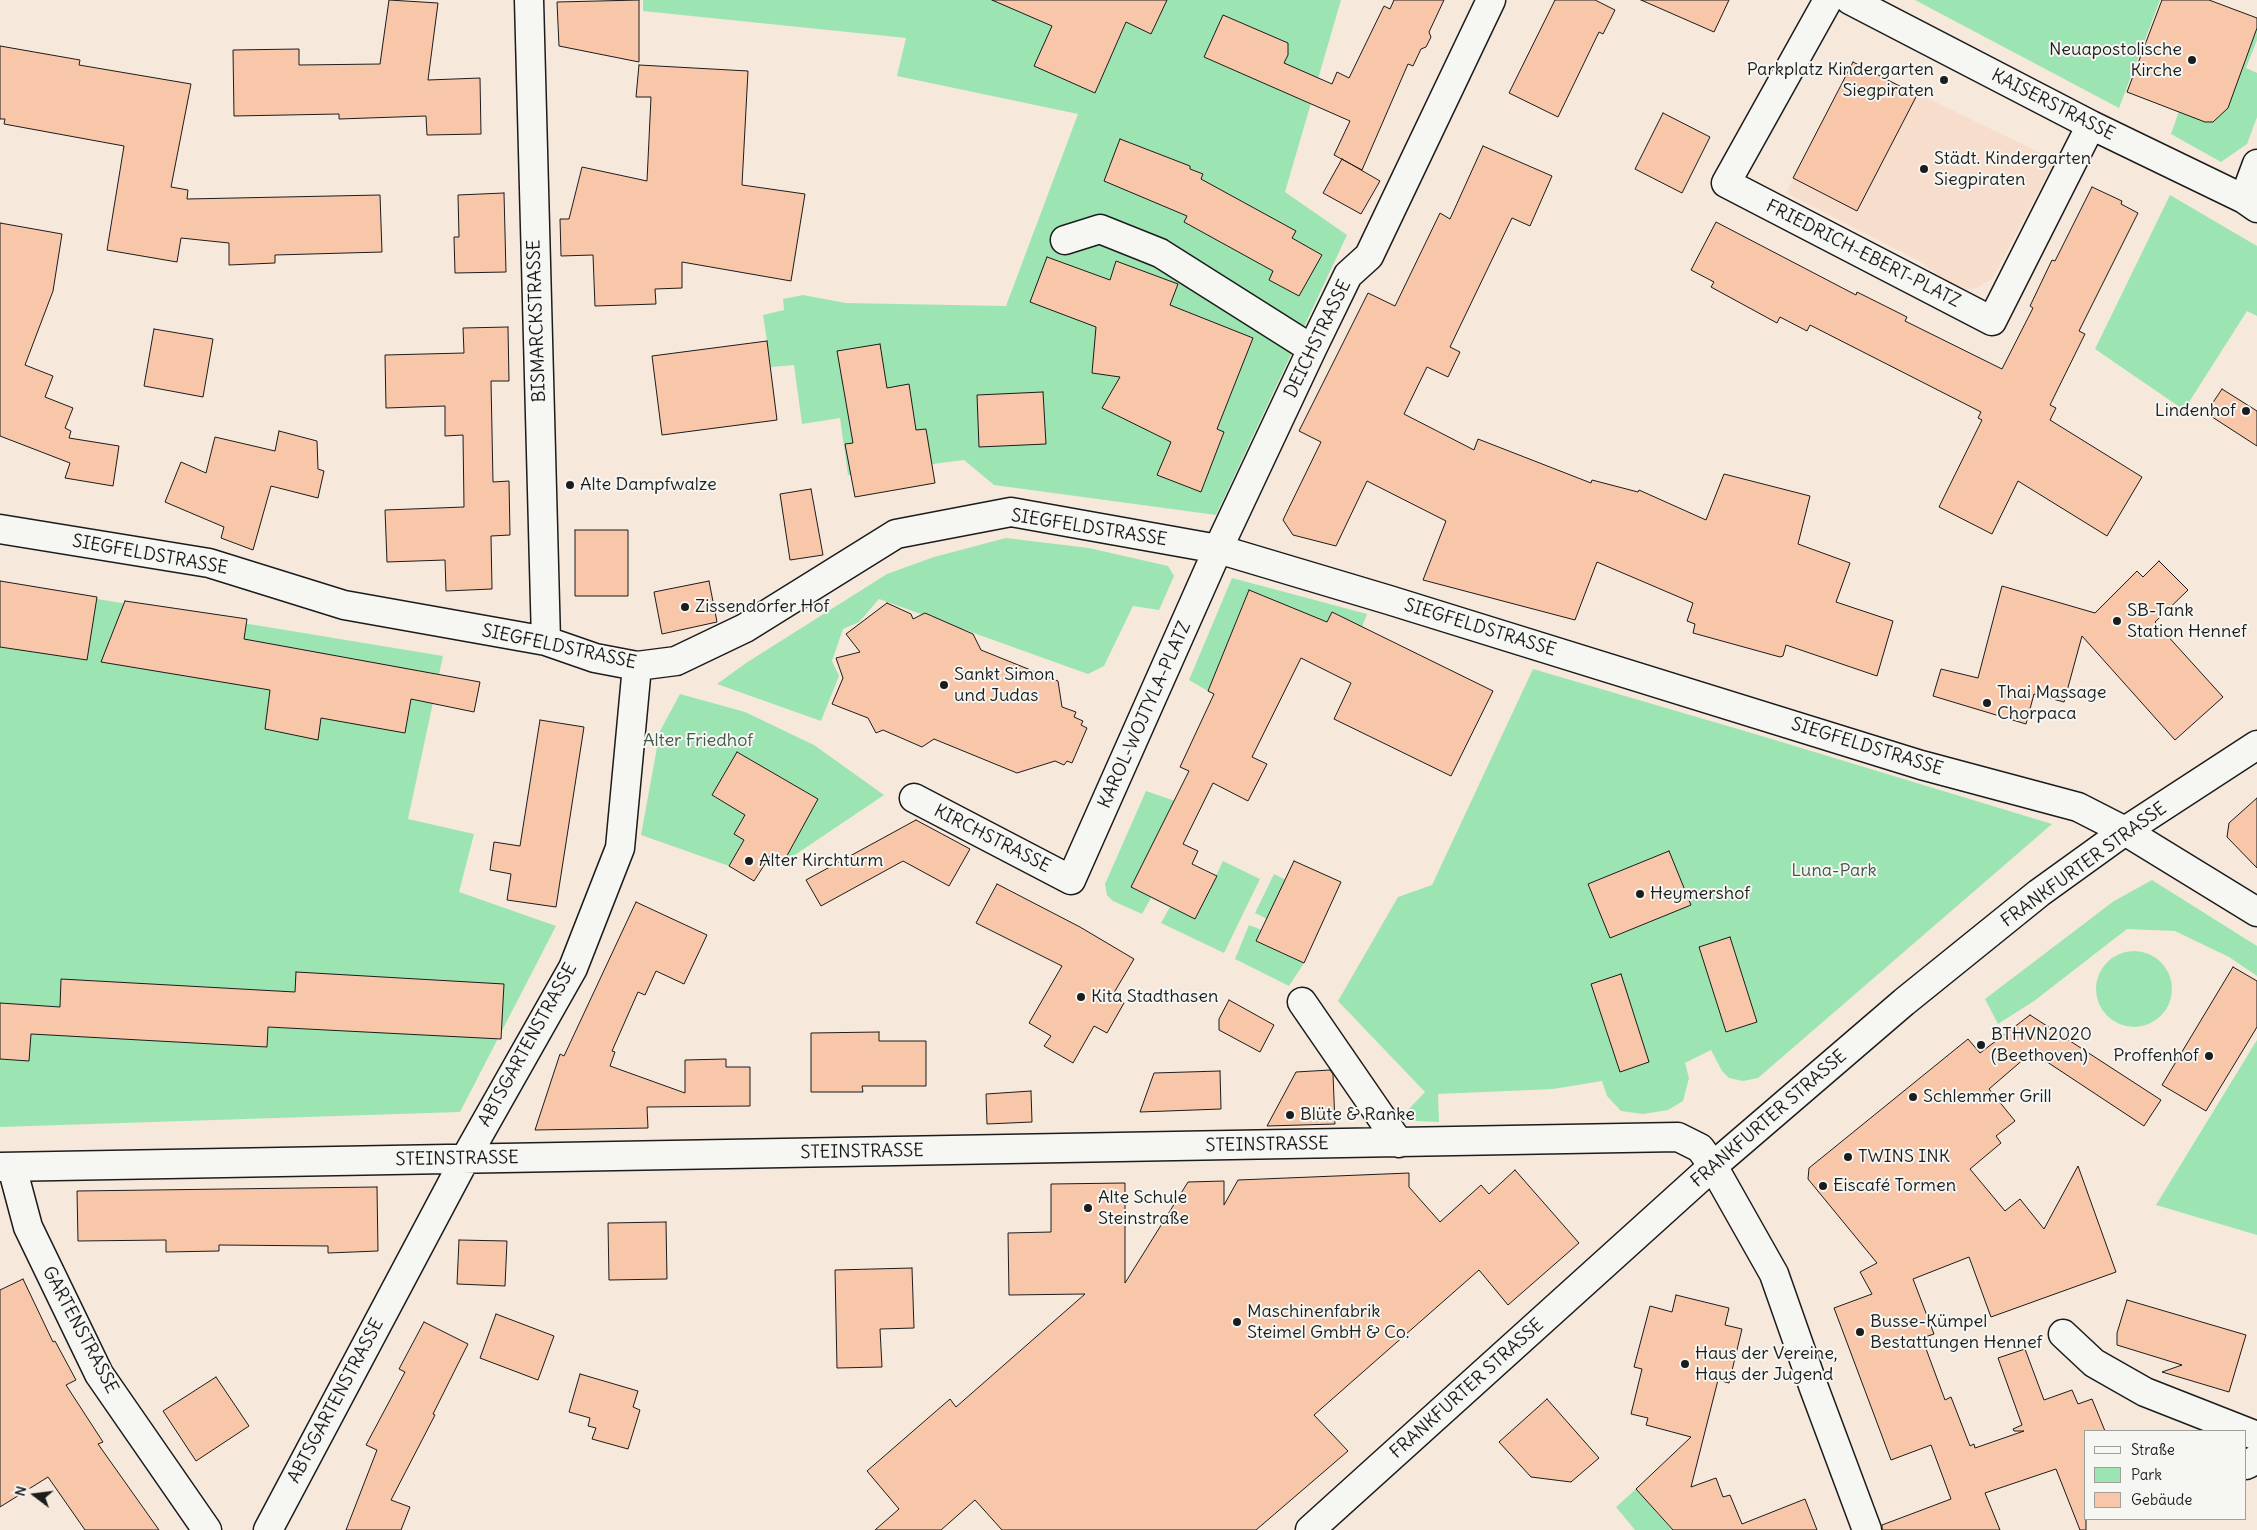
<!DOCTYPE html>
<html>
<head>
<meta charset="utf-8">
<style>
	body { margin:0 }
	#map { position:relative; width:2257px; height:1530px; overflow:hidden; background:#f7e8dc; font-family:Delius,sans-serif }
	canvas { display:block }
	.legend { position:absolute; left:2084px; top:1430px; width:162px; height:90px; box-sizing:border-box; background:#f6f6f2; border:1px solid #9f9f9c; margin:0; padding:6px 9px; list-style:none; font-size:15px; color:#1c1c1c }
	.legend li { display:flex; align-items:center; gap:10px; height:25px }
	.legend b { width:25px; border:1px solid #9f9f9c }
	.north { position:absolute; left:10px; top:1470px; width:50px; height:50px; -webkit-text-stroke:4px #f6f6f2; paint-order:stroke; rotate:285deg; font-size:14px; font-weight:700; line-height:20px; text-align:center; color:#1c1c1c }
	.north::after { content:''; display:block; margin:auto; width:18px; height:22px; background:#1c1c1c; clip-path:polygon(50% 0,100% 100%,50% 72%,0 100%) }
</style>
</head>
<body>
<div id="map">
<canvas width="2257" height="1530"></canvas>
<ul class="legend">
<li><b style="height:6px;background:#f6f6f2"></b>Straße</li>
<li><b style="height:14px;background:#9ce5b3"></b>Park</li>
<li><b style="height:14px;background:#f8c6a8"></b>Gebäude</li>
</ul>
<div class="north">N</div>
</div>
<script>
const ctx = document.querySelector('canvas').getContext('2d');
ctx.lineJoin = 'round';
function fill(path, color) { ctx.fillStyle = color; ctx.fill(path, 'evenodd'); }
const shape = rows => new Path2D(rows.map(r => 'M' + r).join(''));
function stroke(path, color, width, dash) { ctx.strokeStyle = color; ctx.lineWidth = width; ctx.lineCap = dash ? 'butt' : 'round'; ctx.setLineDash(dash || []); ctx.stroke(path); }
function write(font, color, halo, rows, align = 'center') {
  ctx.font = font + ' Delius,sans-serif'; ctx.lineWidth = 4; ctx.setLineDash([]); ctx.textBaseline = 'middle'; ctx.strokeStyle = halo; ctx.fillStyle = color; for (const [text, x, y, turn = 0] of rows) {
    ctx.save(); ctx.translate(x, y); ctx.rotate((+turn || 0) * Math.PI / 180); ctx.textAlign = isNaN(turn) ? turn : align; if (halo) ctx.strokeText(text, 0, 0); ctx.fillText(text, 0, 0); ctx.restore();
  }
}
fill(shape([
	[1853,62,2055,160,1993,278,1977,288,1958,291,1919,261,1786,193]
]), '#f7decc');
fill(shape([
	[643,0,1341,0,1285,192,1347,235,1216,515,994,485,964,460,848,475,840,418,802,424,794,365,771,367,763,315,784,310,783,299,803,295,846,303,1006,306,1078,114,897,76,906,38,643,11],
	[1915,0,2160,0,2119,108],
	[2257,28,2257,40,2246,68,2257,73,2257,117,2247,144,2221,162,2171,134,2179,111],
	[2170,195,2257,246,2257,316,2247,311,2184,410,2095,349],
	[1006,538,1089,548,1168,566,1174,576,1159,610,1133,606,1104,666,1088,674,879,599,859,622,843,629,832,661,839,676,821,721,717,684,746,663,887,574,934,557],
	[1232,578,1367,614,1362,627,1332,612,1327,622,1249,590,1208,691,1189,680],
	[0,583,443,656,408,819,474,834,459,892,556,926,460,1112,0,1127],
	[1533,669,1765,737,2052,824,1758,1078,1743,1081,1729,1078,1722,1071,1711,1050,1685,1063,1689,1078,1683,1101,1668,1110,1643,1114,1621,1111,1607,1096,1602,1081,1553,1089,1438,1094,1439,1122,1416,1121,1407,1111,1425,1092,1338,1001,1398,897,1432,885],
	[680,694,745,712,814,745,884,795,783,863,818,799,737,752,712,795,745,815,734,834,744,840,729,866,641,835,660,731],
	[1146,791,1175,801,1132,887,1195,919,1223,861,1260,879,1224,953,1161,923,1170,907,1151,898,1142,914,1113,901,1107,895,1105,884],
	[1274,874,1304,889,1267,919,1255,913],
	[2152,880,2257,946,2257,976,2229,957,2175,931,2127,929,2034,1001,1998,1024,1985,999,2114,901],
	[1249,925,1262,930,1257,942,1304,963,1289,986,1235,959],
	'2096 989a38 38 0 1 1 76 0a38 38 0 1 1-76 0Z',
	[2257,1040,2257,1235,2156,1205],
	[1636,1489,1672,1530,1635,1530,1616,1507]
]), '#9ce5b3');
const building = shape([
	[389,0,438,3,428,80,480,78,481,134,427,135,426,116,339,119,339,114,234,116,233,50,299,49,299,65,380,64,389,0],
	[639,0,639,62,559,46,557,2,639,0],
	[992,0,1167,0,1151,34,1126,22,1095,93,1034,66,1052,26,992,0],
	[1394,0,1444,0,1429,32,1431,37,1426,47,1421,49,1413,66,1408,64,1362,170,1334,155,1350,121,1204,57,1223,15,1288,43,1288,55,1284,63,1332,84,1337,72,1349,78,1384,6,1390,9,1394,0],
	[1555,0,1595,0,1615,10,1603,34,1599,32,1558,117,1509,93,1555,0],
	[1641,0,1729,0,1714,32,1641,0],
	[2162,0,2209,0,2257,18,2257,28,2228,108,2213,122,2205,122,2127,92,2162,0],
	[0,46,80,60,79,65,191,84,171,187,188,190,187,199,380,195,382,252,275,255,275,263,229,265,229,243,181,238,177,262,107,250,124,146,4,124,5,119,0,119,0,46],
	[1853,62,1917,95,1857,211,1793,178,1853,62],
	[639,65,748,71,742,185,805,194,791,281,682,262,682,288,655,289,656,304,595,306,593,255,561,256,560,219,569,219,582,167,647,181,651,97,636,97,639,65],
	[1663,113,1710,137,1682,193,1635,169,1663,113],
	[1120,139,1190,166,1190,169,1203,174,1201,179,1296,231,1292,238,1322,255,1299,296,1269,280,1273,271,1184,222,1187,216,1104,181,1120,139],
	[1483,146,1552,176,1530,226,1512,218,1450,347,1460,352,1448,377,1427,367,1404,414,1474,450,1478,439,1591,483,1592,480,1638,492,1639,490,1706,520,1724,474,1810,496,1798,544,1850,563,1836,602,1893,621,1877,676,1786,645,1783,656,1780,657,1693,633,1695,624,1687,621,1693,603,1597,562,1575,620,1423,580,1446,521,1367,481,1336,546,1293,535,1283,520,1321,442,1299,431,1368,293,1395,306,1440,213,1450,219,1483,146],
	[1342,159,1380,181,1361,214,1323,193,1342,159],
	[2092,187,2122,201,2121,204,2138,213,2079,331,2085,334,2050,405,2056,408,2050,420,2142,477,2107,536,2018,481,1992,534,1939,507,1982,420,1978,418,1981,412,1810,325,1807,331,1780,317,1777,323,1711,287,1714,282,1691,270,1716,222,1856,295,1857,292,1907,317,1905,321,2002,369,2033,308,2030,306,2052,260,2055,261,2092,187],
	[504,193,506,272,455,273,454,237,459,237,458,195,504,193],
	[0,223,62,234,53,291,25,365,53,376,45,397,73,408,65,428,71,431,69,438,119,446,113,486,65,478,70,463,0,436,0,223],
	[1047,257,1110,280,1116,261,1178,284,1170,305,1253,338,1217,429,1224,432,1201,492,1157,475,1171,442,1102,408,1120,377,1092,373,1096,327,1030,302,1047,257],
	[508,327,509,381,491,381,493,482,509,481,510,535,491,536,492,589,446,591,445,560,387,562,385,510,464,507,463,435,445,436,445,406,386,408,385,355,464,353,463,328,508,327],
	[154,329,213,339,203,397,144,386,154,329],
	[767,341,777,420,662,435,652,356,767,341],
	[880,344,887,388,909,384,916,430,926,429,935,483,855,497,845,444,853,443,837,351,880,344],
	[2222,389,2257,411,2257,446,2206,413,2222,389],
	[1043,392,1046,444,979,447,977,395,1043,392],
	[279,431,317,441,318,469,324,471,318,498,271,486,253,550,221,538,224,527,165,502,181,462,206,473,215,437,275,451,279,431],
	[811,489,823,555,790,560,780,494,811,489],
	[575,530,628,530,628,596,575,596,575,530],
	[2159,561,2188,590,2155,622,2223,697,2175,740,2082,636,2064,702,2034,694,2026,724,1933,696,1941,669,1978,678,2002,586,2095,613,2137,571,2143,577,2159,561],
	[0,581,97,597,87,660,0,647,0,581],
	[709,581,717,622,662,634,654,592,709,581],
	[1249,590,1327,622,1332,612,1493,691,1451,776,1334,719,1351,683,1301,658,1252,757,1267,764,1248,801,1213,783,1183,844,1198,851,1192,864,1217,876,1195,919,1131,887,1189,771,1180,767,1214,694,1208,691,1249,590],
	[125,601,247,619,244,639,480,682,474,712,411,699,405,733,321,718,318,740,265,729,270,690,101,662,125,601],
	[887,603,911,614,913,619,925,613,973,634,981,650,1058,681,1062,707,1076,712,1074,717,1083,721,1081,725,1087,728,1072,763,1067,761,1064,765,1055,761,1017,773,934,739,922,747,883,730,876,733,868,718,832,704,843,678,836,658,860,652,846,634,887,603],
	[540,720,584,727,556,907,507,900,511,874,490,870,494,842,520,846,540,720],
	[737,752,818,799,783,863,770,856,754,881,729,866,744,840,734,834,745,815,712,795,737,752],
	[2257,798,2257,868,2227,837,2229,823,2257,798],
	[916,820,970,849,949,886,903,861,821,906,806,880,916,820],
	[1669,851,1691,905,1610,938,1588,884,1669,851],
	[1294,861,1341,882,1304,963,1256,941,1294,861],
	[997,884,1080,927,1134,959,1112,996,1124,1003,1107,1033,1094,1026,1073,1063,1044,1046,1051,1036,1029,1023,1062,966,976,923,997,884],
	[636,902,707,935,684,984,656,971,645,995,638,992,612,1051,615,1052,610,1066,685,1093,685,1060,726,1059,726,1067,750,1067,750,1106,647,1107,648,1128,535,1130,560,1054,564,1056,636,902],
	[1730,937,1757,1022,1726,1032,1699,947,1730,937],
	[2233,967,2257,981,2257,1027,2206,1111,2162,1085,2233,967],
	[296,972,504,984,501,1039,268,1027,267,1047,31,1034,29,1061,0,1059,0,1003,60,1007,61,979,295,992,296,972],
	[1621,974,1649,1062,1620,1072,1591,984,1621,974],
	[1229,1000,1274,1025,1260,1052,1219,1030,1219,1019,1229,1000],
	[2030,1015,2161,1100,2144,1126,2032,1052,1989,1089,2015,1121,1996,1136,2001,1143,1970,1169,2005,1211,2020,1199,2044,1229,2078,1166,2116,1272,1991,1317,1969,1257,1913,1279,1934,1334,1922,1338,1945,1400,1951,1397,1970,1446,1974,1444,1975,1448,2024,1431,2014,1431,2013,1429,2022,1425,1998,1358,2025,1349,2044,1400,2072,1390,2078,1404,2092,1399,2105,1431,2086,1431,2086,1530,2080,1530,2056,1469,1985,1493,2000,1530,1882,1530,1882,1525,1951,1499,1931,1445,1891,1460,1834,1308,1872,1294,1860,1272,1877,1263,1808,1179,1809,1168,1968,1039,1980,1053,2030,1015],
	[879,1032,879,1041,926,1041,926,1086,862,1086,863,1092,811,1092,811,1033,879,1032],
	[1330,1070,1333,1074,1335,1124,1267,1126,1296,1072,1330,1070],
	[1220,1071,1221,1109,1140,1112,1154,1073,1220,1071],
	[1031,1091,1032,1122,987,1124,986,1094,1031,1091],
	[1515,1170,1579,1243,1508,1305,1479,1270,1314,1415,1348,1451,1256,1530,1002,1530,975,1500,941,1530,875,1530,899,1509,867,1471,950,1399,956,1407,1085,1294,1009,1295,1008,1233,1051,1232,1051,1184,1125,1183,1125,1283,1188,1182,1224,1181,1224,1205,1238,1180,1409,1173,1409,1187,1440,1222,1481,1185,1489,1194,1515,1170],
	[377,1187,378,1251,328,1253,328,1246,219,1245,219,1251,166,1252,166,1240,78,1241,77,1191,377,1187],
	[666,1222,667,1279,609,1280,608,1223,666,1222],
	[459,1240,507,1241,505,1286,457,1284,459,1240],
	[912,1268,914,1328,880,1329,882,1367,837,1368,835,1270,912,1268],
	[23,1279,53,1342,55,1341,76,1380,66,1385,103,1442,98,1444,159,1530,85,1530,48,1477,0,1507,0,1290,23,1279],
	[1676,1295,1729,1308,1725,1325,1742,1329,1729,1383,1718,1380,1691,1487,1716,1478,1723,1497,1730,1495,1742,1524,1805,1499,1817,1530,1673,1530,1636,1489,1691,1437,1646,1425,1648,1418,1631,1414,1642,1369,1634,1367,1650,1306,1672,1312,1676,1295],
	[2127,1300,2246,1335,2229,1392,2162,1372,2182,1365,2117,1345,2117,1333,2127,1300],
	[496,1314,554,1336,538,1380,480,1358,496,1314],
	[424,1322,468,1344,433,1414,435,1415,391,1500,410,1507,401,1530,346,1530,377,1450,366,1445,405,1372,399,1369,424,1322],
	[580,1374,638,1391,633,1407,640,1410,628,1449,592,1439,596,1428,588,1426,590,1418,569,1412,580,1374],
	[216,1377,249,1426,196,1461,163,1411,216,1377],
	[1547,1399,1599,1458,1571,1482,1531,1477,1499,1442,1547,1399]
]);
fill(building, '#f8c6a8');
stroke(building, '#1c1c1c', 1);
const minor = shape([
	[529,0,546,641],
	[1828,0,1726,183,1992,321,2091,125],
	[1850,0,2091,125,2244,199,2257,208],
	[2244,199,2257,164],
	[1065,240,1100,229,1160,253,1312,349],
	[0,529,209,563,344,605,546,641,595,658,637,666,676,661,745,628,896,534,1011,512,1218,549,1389,600,1921,765,2078,807,2125,831],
	[914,798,1071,880,1218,549,1312,349,1348,275,1369,256,1491,0],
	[1302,1002,1399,1143],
	[0,1167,1678,1137,1700,1148,1713,1166,1774,1274,1814,1388,1867,1530],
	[12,1167,28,1227,99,1374,207,1530],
	[2063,1334,2094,1363,2145,1392,2257,1436],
	[2246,1465,2257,1459],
	[268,1530,465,1159,573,968,620,848,637,666]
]);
const tertiary = shape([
	[2125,831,2257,912]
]);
const secondary = shape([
	[1310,1530,1713,1166,1904,1002,2039,893,2125,831,2257,745]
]);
stroke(minor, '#1c1c1c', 31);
stroke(tertiary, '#1c1c1c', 31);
stroke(secondary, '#1c1c1c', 31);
stroke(minor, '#f6f6f2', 28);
stroke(tertiary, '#f6f6f2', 28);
stroke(secondary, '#f6f6f2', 28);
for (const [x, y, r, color] of [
	[2192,60,5,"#1c1c1c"],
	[1944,80,5,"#1c1c1c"],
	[1924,169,5,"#1c1c1c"],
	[2246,411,5,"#1c1c1c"],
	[570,485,5,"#1c1c1c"],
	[685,607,5,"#1c1c1c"],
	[2117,621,5,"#1c1c1c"],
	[944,685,5,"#1c1c1c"],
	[1987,703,5,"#1c1c1c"],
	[749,861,5,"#1c1c1c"],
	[1640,894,5,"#1c1c1c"],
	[1081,997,5,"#1c1c1c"],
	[1981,1045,5,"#1c1c1c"],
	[2209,1056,5,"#1c1c1c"],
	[1913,1097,5,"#1c1c1c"],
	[1290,1115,5,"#1c1c1c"],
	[1848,1157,5,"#1c1c1c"],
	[1823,1186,5,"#1c1c1c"],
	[1088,1208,5,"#1c1c1c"],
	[1237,1322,5,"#1c1c1c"],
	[1860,1332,5,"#1c1c1c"],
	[1685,1364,5,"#1c1c1c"]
]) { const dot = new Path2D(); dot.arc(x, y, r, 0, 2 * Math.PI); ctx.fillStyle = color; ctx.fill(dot); stroke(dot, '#f6f6f2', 2); }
write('18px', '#1c1c1c', '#f6f6f2', [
	["Neuapostolische",2182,50,"right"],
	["Kirche",2182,71,"right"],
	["Parkplatz Kindergarten",1934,70,"right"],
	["Siegpiraten",1934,91,"right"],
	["Städt. Kindergarten",1934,159],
	["Siegpiraten",1934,180],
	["Lindenhof",2236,411,"right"],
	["Alte Dampfwalze",580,485],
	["Zissendorfer Hof",695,607],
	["SB-Tank",2127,611],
	["Station Hennef",2127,632],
	["Sankt Simon",954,675],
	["und Judas",954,696],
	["Thai Massage",1997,693],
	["Chorpaca",1997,714],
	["Alter Kirchturm",759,861],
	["Heymershof",1650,894],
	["Kita Stadthasen",1091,997],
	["BTHVN2020",1991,1035],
	["(Beethoven)",1991,1056],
	["Proffenhof",2199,1056,"right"],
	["Schlemmer Grill",1923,1097],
	["Blüte & Ranke",1300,1115],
	["TWINS INK",1858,1157],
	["Eiscafé Tormen",1833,1186],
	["Alte Schule",1098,1198],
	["Steinstraße",1098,1219],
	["Maschinenfabrik",1247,1312],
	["Steimel GmbH & Co.",1247,1333],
	["Busse-Kümpel",1870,1322],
	["Bestattungen Hennef",1870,1343],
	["Haus der Vereine,",1695,1354],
	["Haus der Jugend",1695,1375]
], 'left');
write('18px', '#1c1c1c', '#f6f6f2', [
	["KAISERSTRASSE",2053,105,27],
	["FRIEDRICH-EBERT-PLATZ",1863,254,27],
	["BISMARCKSTRASSE",537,321,-92],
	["DEICHSTRASSE",1318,339,-64],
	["SIEGFELDSTRASSE",1089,528,9],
	["SIEGFELDSTRASSE",150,555,10],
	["SIEGFELDSTRASSE",1480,628,17],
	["SIEGFELDSTRASSE",559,647,12],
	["KAROL-WOJTYLA-PLATZ",1145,715,-66],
	["SIEGFELDSTRASSE",1867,747,17],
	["KIRCHSTRASSE",992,839,27],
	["FRANKFURTER STRASSE",2084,865,-36],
	["ABTSGARTENSTRASSE",528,1045,-61],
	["FRANKFURTER STRASSE",1769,1119,-41],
	["STEINSTRASSE",1267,1145,-1],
	["STEINSTRASSE",862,1152,-1],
	["STEINSTRASSE",457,1159,-1],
	["GARTENSTRASSE",80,1330,62],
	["FRANKFURTER STRASSE",1467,1389,-42],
	["ABTSGARTENSTRASSE",336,1401,-62]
]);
write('18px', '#425849', '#f6f6f2', [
	["Alter Friedhof",698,741],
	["Luna-Park",1834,871]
]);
</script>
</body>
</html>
